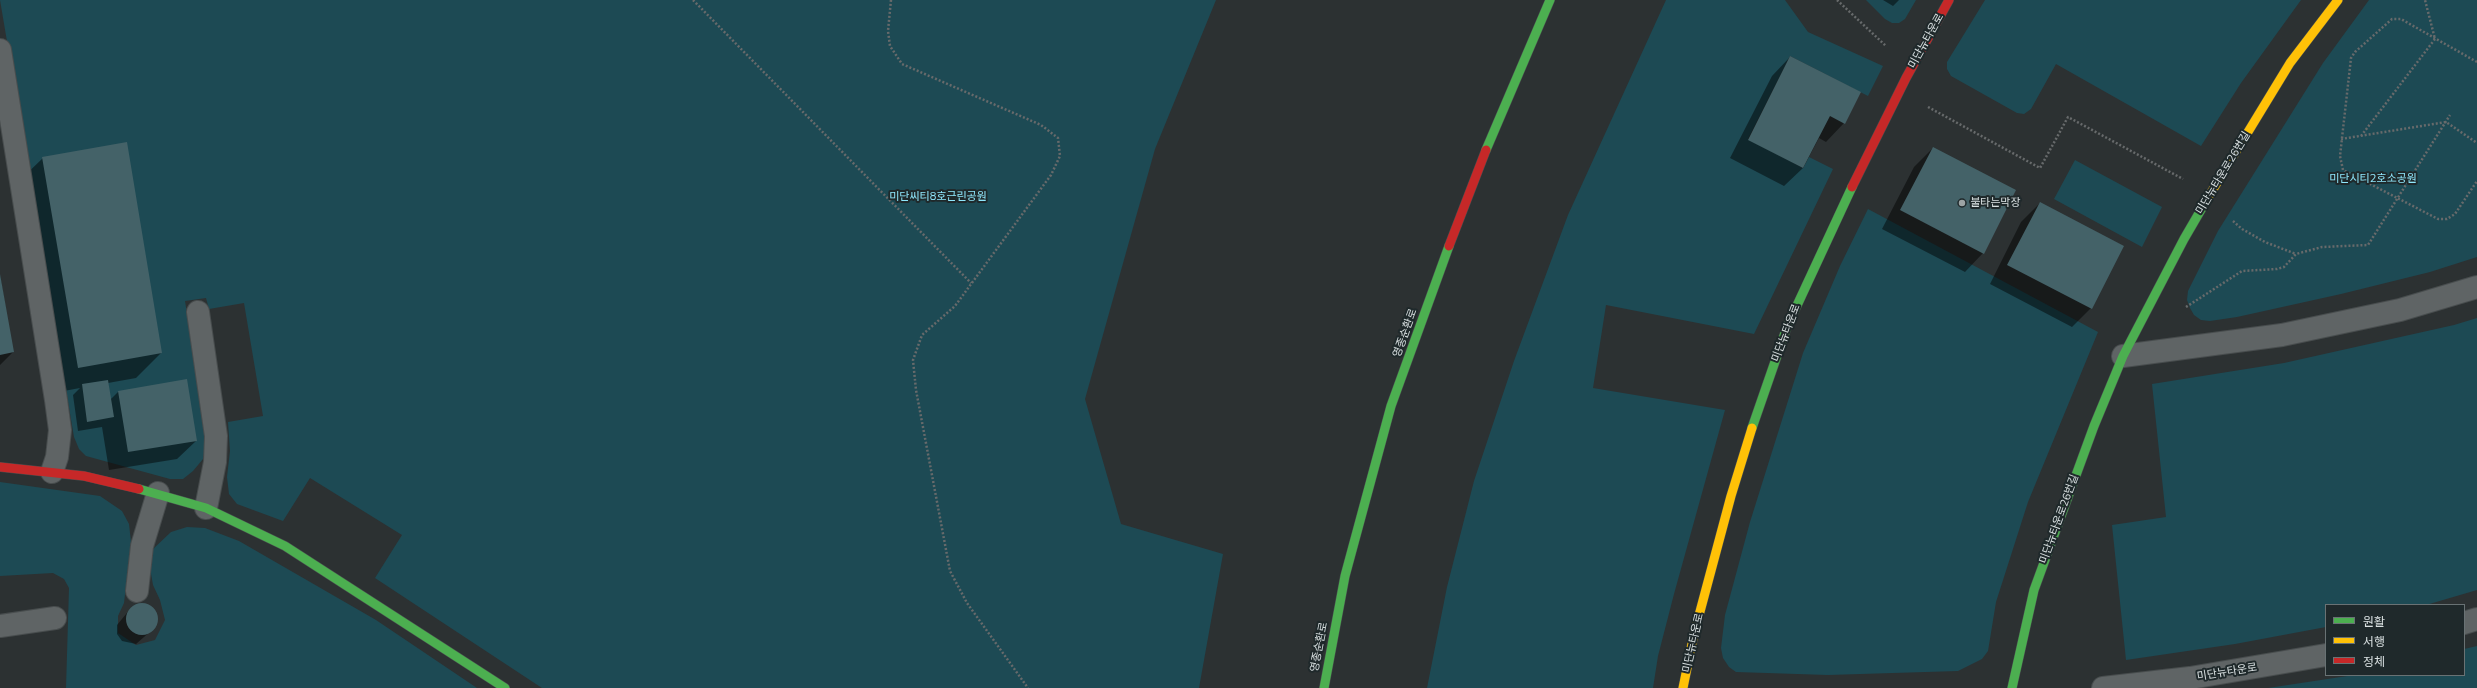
<!DOCTYPE html>
<html>
<head>
<meta charset="utf-8">
<style>
	body { margin:0 }
	#map { position:relative; width:2477px; height:688px; overflow:hidden; background:#2c3132; font-family:Mulish,"Noto Sans KR",sans-serif }
	canvas { display:block }
	.legend { position:absolute; left:2325px; top:604px; width:140px; height:72px; box-sizing:border-box; background:#1f292b; border:1px solid #697274; margin:0; padding:5px 7px; list-style:none; font-size:12px; color:#d9e0e1 }
	.legend li { display:flex; align-items:center; gap:8px; height:20px }
	.legend b { width:20px; border:1px solid #697274 }
</style>
</head>
<body>
<div id="map">
<canvas width="2477" height="688"></canvas>
<ul class="legend">
<li><b style="height:5px;background:#4caf50"></b>원활</li>
<li><b style="height:5px;background:#ffc107"></b>서행</li>
<li><b style="height:5px;background:#c62828"></b>정체</li>
</ul>
</div>
<script>
const ctx = document.querySelector('canvas').getContext('2d');
ctx.lineJoin = 'round';
function fill(path, color) { ctx.fillStyle = color; ctx.fill(path, 'evenodd'); }
const shape = rows => new Path2D(rows.map(r => 'M' + r).join(''));
function stroke(path, color, width, dash) { ctx.strokeStyle = color; ctx.lineWidth = width; ctx.lineCap = dash ? 'butt' : 'round'; ctx.setLineDash(dash || []); ctx.stroke(path); }
function write(font, color, halo, rows, align = 'center') {
  ctx.font = font + ' Mulish,"Noto Sans KR",sans-serif'; ctx.lineWidth = 4; ctx.setLineDash([]); ctx.textBaseline = 'middle'; ctx.strokeStyle = halo; ctx.fillStyle = color; for (const [text, x, y, turn = 0] of rows) {
    ctx.save(); ctx.translate(x, y); ctx.rotate((+turn || 0) * Math.PI / 180); ctx.textAlign = isNaN(turn) ? turn : align; if (halo) ctx.strokeText(text, 0, 0); ctx.fillText(text, 0, 0); ctx.restore();
  }
}
fill(shape([
	[0,0,1216,0,1155,149,1085,399,1121,524,1223,554,1199,688,542,688,375,578,402,535,310,478,283,521,237,504,229,494,227,477,230,451,228,422,263,416,244,303,209,309,206,298,185,301,207,437,203,459,193,471,183,479,170,479,86,456,79,449,74,437],
	[1666,0,1785,0,1808,32,1883,66,1868,96,1790,56,1748,139,1803,168,1809,157,1833,169,1754,334,1606,305,1593,388,1725,410,1674,594,1658,656,1653,688,1427,688,1447,587,1474,481,1514,361,1568,215],
	[1866,0,1916,0,1905,19,1899,23,1892,23,1885,19],
	[1985,0,2301,0,2241,83,2201,146,2056,64,2031,109,2024,114,2017,113,1951,76,1947,69,1947,62],
	[2369,0,2477,0,2477,257,2430,272,2341,294,2237,317,2210,321,2201,320,2194,315,2190,308,2187,300,2188,291,2218,231,2323,63],
	[2075,160,2162,207,2142,247,2054,199],
	[1868,209,2098,332,2028,502,1996,602,1988,651,1982,659,1958,671,1828,675,1736,672,1729,667,1723,658,1721,648,1725,615,1750,522,1803,353,1840,266],
	[2477,318,2477,590,2426,605,2326,605,2326,627,2235,644,2126,660,2112,525,2166,517,2152,384,2284,363,2454,325],
	[0,482,100,496,122,511,129,524,131,542,124,603,118,616,118,633,136,645,155,640,165,620,160,600,153,585,150,568,152,550,171,532,187,527,205,528,239,541,376,620,477,688,66,688,69,588,64,579,53,573,0,576],
	[2477,646,2477,688,2268,688,2354,675,2464,675,2464,649]
]), '#1d4a54');
fill(shape([
	[1883,0,1899,0,1893,6],
	[1790,57,1844,123,1826,142,1819,138,1803,168,1784,186,1730,158,1772,76],
	[1933,148,1983,253,1965,272,1882,229,1914,167],
	[43,158,161,353,136,378,108,383,110,400,118,392,186,381,196,441,177,459,109,470,102,427,78,431,73,395,80,388,53,393,17,183],
	[2040,203,2123,246,2091,308,2072,327,1990,284,2021,222],
	[0,275,13,352,0,365],
	[139,604,147,605,154,610,157,617,152,630,136,644,122,641,117,634,117,625,131,608]
]), '#0007');
fill(shape([
	[1790,56,1861,92,1845,124,1830,116,1803,168,1748,140],
	[127,142,162,353,78,368,42,157],
	[1933,147,2016,190,1984,254,1900,210],
	[2040,202,2124,246,2092,309,2007,265],
	[0,274,14,352,0,355],
	[187,379,197,441,128,452,118,391],
	[108,380,114,417,87,422,82,384],
	'126 619a16 16 0 1 1 32 0a16 16 0 1 1-32 0Z'
]), '#446268');
const lane = shape([
	[0,50,56,400,60,430,57,457,52,472],
	[198,312,216,436,215,462,206,508],
	[137,591,142,546,158,493],
	[0,626,55,618]
]);
const street = shape([
	[2123,356,2282,335,2400,310,2477,287],
	[2464,623,2477,619],
	[2103,688,2190,678,2326,655]
]);
const fast = shape([
	[1486,150,1550,0],
	[1752,428,1787,327,1852,187],
	[139,489,206,508,285,546,505,688],
	[1324,688,1345,576,1391,406,1449,246],
	[2012,688,2034,590,2094,426,2123,356,2184,239,2209,196]
]);
const slow = shape([
	[2209,196,2290,63,2338,0],
	[1683,688,1694,634,1731,496,1752,428]
]);
const jam = shape([
	[1852,187,1906,78,1949,0],
	[1449,246,1486,150],
	[0,467,84,476,139,489]
]);
stroke(lane, '#484d4e', 24);
stroke(street, '#484d4e', 24);
stroke(fast, '#484d4e', 10);
stroke(slow, '#484d4e', 10);
stroke(jam, '#484d4e', 10);
stroke(shape([
	[693,0,971,283],
	[891,0,888,31,890,46,902,64,1041,125,1058,138,1060,156,1051,175,955,306,922,335,913,360,916,390,950,571,967,603,1028,688],
	[1837,0,1886,46],
	[2477,62,2401,19,2392,19,2355,52,2351,58,2340,156,2343,170,2438,219,2447,219,2455,214,2477,181],
	[1928,107,2040,168,2068,117,2183,179],
	[2361,136,2435,39,2425,0],
	[2341,139,2446,122,2477,143],
	[2233,221,2242,229,2265,242,2296,254],
	[2186,307,2242,271,2277,269,2284,267,2296,254,2322,247,2368,245,2450,115]
]), '#676a6b', 2.5, [2, 2]);
stroke(lane, '#5f6465', 22);
stroke(street, '#5f6465', 22);
stroke(fast, '#4caf50', 9);
stroke(slow, '#ffc107', 9);
stroke(jam, '#c62828', 9);
for (const [x, y, r, color] of [
	[1962,203,4,"#9ca3a4"]
]) { const dot = new Path2D(); dot.arc(x, y, r, 0, 2 * Math.PI); ctx.fillStyle = color; ctx.fill(dot); stroke(dot, '#1f292b', 1.5); }
write('11px', '#d9e0e1', '#1f292b', [
	["미단뉴타운로",1926,41,-61],
	["미단뉴타운로26번길",2223,173,-59],
	["영종순환로",1405,333,-70],
	["미단뉴타운로",1786,333,-69],
	["미단뉴타운로26번길",2059,519,-70],
	["미단뉴타운로",1693,643,-77],
	["영종순환로",1319,647,-79],
	["미단뉴타운로",2227,672,-9]
]);
write('11px', '#8fe7fc', '#1f292b', [
	["미단시티2호소공원",2373,179],
	["미단씨티8호근린공원",938,197]
]);
write('11px', '#d9e0e1', '#1f292b', [
	["불타는막장",1970,203]
], 'left');
</script>
</body>
</html>
